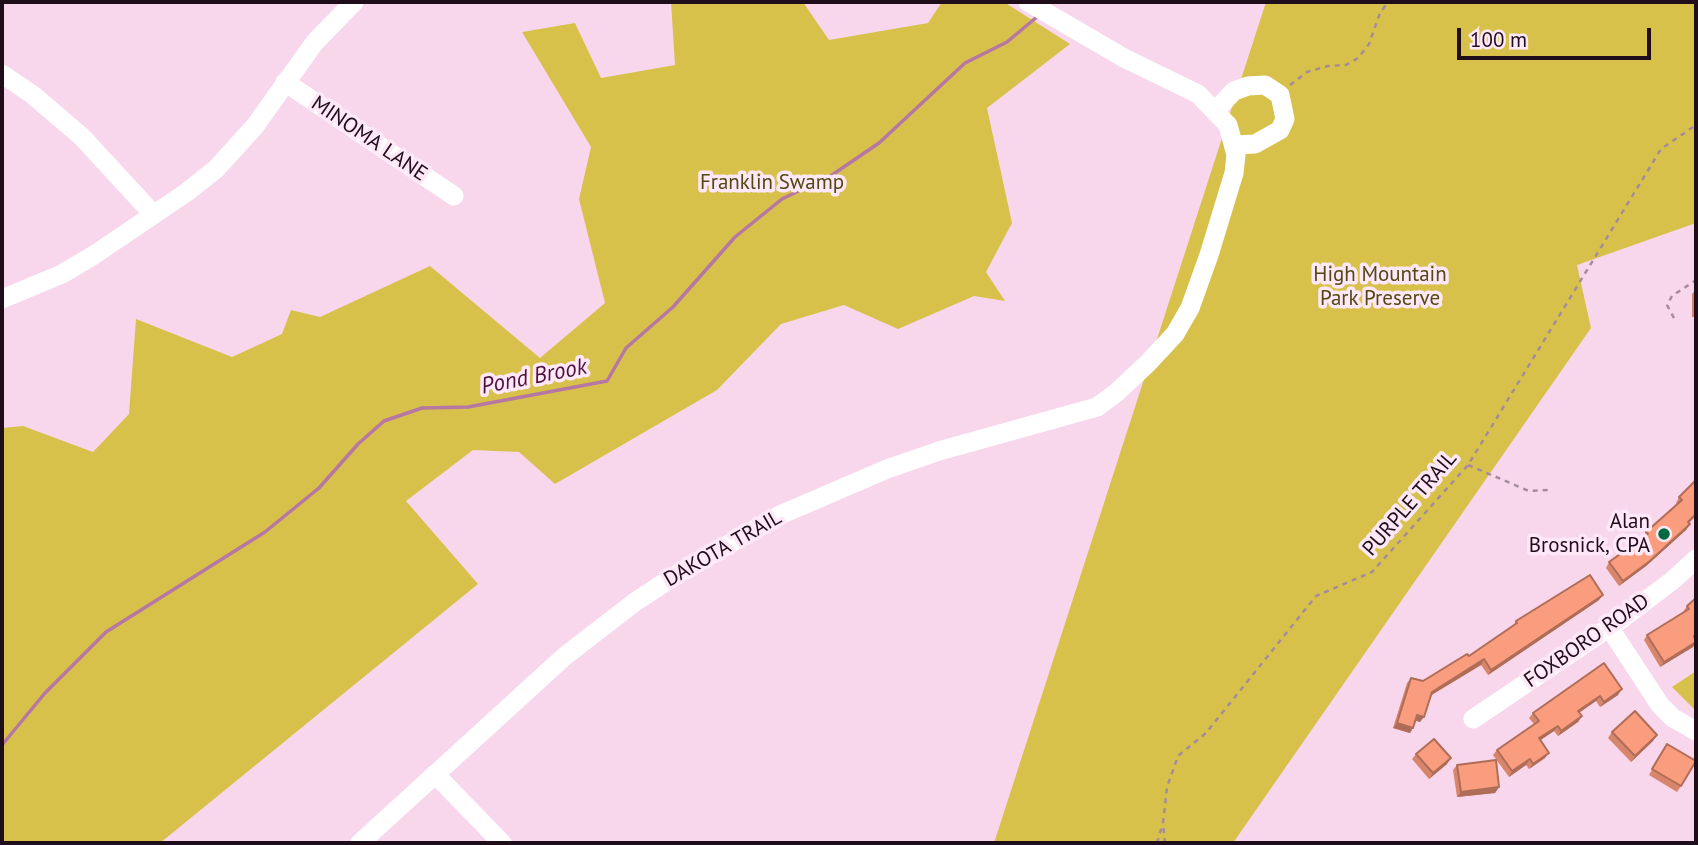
<!DOCTYPE html>
<html>
<head>
<meta charset="utf-8">
<style>
	body { margin:0 }
	#map { position:relative; width:1698px; height:845px; overflow:hidden; background:#f8d7ed; font-family:"PT Sans",sans-serif }
	canvas { display:block }
	.frame { position:absolute; inset:0; border:4px solid #200d1a; pointer-events:none }
	.scale { position:absolute; left:1457px; top:28px; width:194px; height:32px; box-sizing:border-box; border:4px solid #200d1a; border-top:0; padding-left:9px; font-size:21px; line-height:24px; white-space:nowrap; color:#200d1a; -webkit-text-stroke:5px #fee8f7; paint-order:stroke }
</style>
</head>
<body>
<div id="map">
<canvas width="1698" height="845"></canvas>
<div class="frame"></div>
<div class="scale">100 m</div>
</div>
<script>
const ctx = document.querySelector('canvas').getContext('2d');
ctx.lineJoin = 'round';
function fill(path, color) { ctx.fillStyle = color; ctx.fill(path, 'evenodd'); }
const shape = rows => new Path2D(rows.map(r => 'M' + r).join(''));
function stroke(path, color, width, dash) { ctx.strokeStyle = color; ctx.lineWidth = width; ctx.lineCap = dash ? 'butt' : 'round'; ctx.setLineDash(dash || []); ctx.stroke(path); }
function write(font, color, halo, rows, align = 'center') {
  ctx.font = font + ' "PT Sans",sans-serif'; ctx.lineWidth = 7; ctx.setLineDash([]); ctx.textBaseline = 'middle'; ctx.strokeStyle = halo; ctx.fillStyle = color; for (const [text, x, y, turn = 0] of rows) {
    ctx.save(); ctx.translate(x, y); ctx.rotate((+turn || 0) * Math.PI / 180); ctx.textAlign = isNaN(turn) ? turn : align; if (halo) ctx.strokeText(text, 0, 0); ctx.fillText(text, 0, 0); ctx.restore();
  }
}
fill(shape([
	[671,2,803,2,829,40,928,23,942,2,1004,2,1070,44,987,108,1012,223,986,272,1005,301,974,296,898,329,844,305,781,324,717,390,555,484,519,452,473,450,406,501,478,584,160,843,2,843,2,428,23,426,93,452,129,414,136,319,232,357,282,334,291,310,320,317,430,266,540,358,605,303,579,199,591,147,522,32,575,23,601,78,675,65],
	[1266,2,1696,2,1696,223,1577,265,1591,328,1233,843,994,843],
	[1696,671,1696,711,1672,687]
]), '#d8c14b');
stroke(shape([
	[2,745,45,693,106,632,265,532,319,488,358,444,384,421,422,408,468,407,607,381,626,348,673,307,735,237,782,199,832,175,879,143,965,63,1007,42,1038,16]
]), '#b677a3', 3.5);
stroke(shape([
	[1290,85,1307,72,1328,66,1346,65,1358,58,1369,44,1380,13,1388,2],
	[1674,318,1667,305,1672,296,1696,280],
	[1468,465,1529,491,1550,490],
	[1157,843,1162,826],
	[1165,843,1163,823,1167,787,1178,756,1206,733,1316,596,1372,572,1468,465,1661,149,1696,125]
]), '#a68b9d', 2.5, [5, 5]);
stroke(shape([
	[2,74,33,95,82,137,153,214],
	[285,82,454,196],
	[1216,110,1234,91,1248,86,1265,85,1280,95,1285,119,1280,130,1255,144,1234,145],
	[2,299,62,274,94,255,187,192,216,169,255,126,315,42,354,2],
	[1609,627,1660,705,1673,718,1696,731],
	[1473,719,1623,618,1673,580,1696,559],
	[435,774,502,843],
	[360,843,565,656,635,602,682,571,780,515,887,469,939,451,1097,407,1116,393,1148,363,1175,334,1190,308,1209,255,1234,173,1236,155,1228,125,1198,94,1124,58,1028,2]
]), '#fff', 19);
fill(shape([
	[1696,289,1696,317,1692,317,1692,294],
	[1696,480,1696,516,1689,523,1690,524,1686,530,1646,566,1619,586,1606,568,1609,562,1643,538,1646,532,1677,504,1676,503,1679,497],
	[1696,598,1694,637,1696,642,1693,647,1660,667,1644,640,1647,635,1683,612,1687,606],
	[1599,600,1488,675,1481,665,1430,696,1420,722,1416,721,1410,733,1393,728,1407,683,1411,678,1423,681,1469,656,1514,625,1516,621],
	[1604,663,1618,695,1600,707,1596,701,1579,713,1582,716,1578,722,1558,736,1554,731,1540,740,1545,758,1529,769,1526,765,1509,777,1493,755,1497,750,1534,724,1529,718,1533,713],
	[1612,732,1653,741,1631,762,1608,738],
	[1664,749,1681,786,1677,792,1649,775],
	[1416,754,1447,764,1429,779,1412,759],
	[1457,765,1499,787,1495,793,1457,797,1453,770]
]), '#d7866c');
fill(shape([
	[1690,524,1686,530,1646,566,1619,586,1623,581],
	[1603,595,1599,600,1488,675,1491,670],
	[1696,642,1693,647,1660,667,1664,662],
	[1484,659,1481,665,1428,697,1432,692],
	[1622,689,1618,695,1600,707,1604,702],
	[1600,696,1596,701,1574,716,1578,711],
	[1417,715,1424,717,1420,722,1414,720],
	[1582,716,1578,722,1558,736,1561,731],
	[1397,723,1413,728,1410,733,1393,728],
	[1558,726,1554,731,1535,744,1539,738],
	[1657,735,1653,741,1631,762,1635,756],
	[1549,753,1545,758,1529,769,1533,764],
	[1451,758,1447,764,1429,779,1433,773],
	[1530,759,1526,765,1509,777,1512,771],
	[1499,787,1495,793,1457,797,1461,792]
]), '#af6d58');
const building = shape([
	[1696,480,1696,514,1688,522,1690,524,1650,561,1623,581,1609,562,1648,534,1646,532,1682,500,1679,497,1696,480],
	[1590,575,1603,595,1491,670,1484,659,1432,692,1424,717,1417,715,1413,728,1397,723,1411,678,1423,681,1467,654,1469,656,1517,623,1516,621,1590,575],
	[1696,598,1696,634,1694,636,1696,642,1664,662,1647,635,1689,609,1687,606,1696,598],
	[1604,663,1622,689,1604,702,1600,696,1578,711,1582,716,1561,731,1558,726,1539,738,1549,753,1533,764,1530,759,1512,771,1497,750,1539,721,1533,713,1604,663],
	[1635,711,1657,735,1635,756,1612,732,1635,711],
	[1434,739,1451,758,1433,773,1416,754,1434,739],
	[1667,744,1696,761,1681,786,1652,769,1667,744],
	[1496,760,1499,787,1461,792,1457,765,1496,760]
]);
fill(building, '#fa9c7e');
stroke(building, '#af6d58', 2);
for (const [x, y, r, color] of [
	[1664,534,7,"#006b42"]
]) { const dot = new Path2D(); dot.arc(x, y, r, 0, 2 * Math.PI); ctx.fillStyle = color; ctx.fill(dot); stroke(dot, '#fee8f7', 2.5); }
write('21px', '#200d1a', '#fee8f7', [
	["MINOMA LANE",369,139,34],
	["PURPLE TRAIL",1410,504,-49],
	["DAKOTA TRAIL",723,549,-30],
	["FOXBORO ROAD",1587,641,-35]
]);
write('21px', '#524812', '#fee8f7', [
	["Franklin Swamp",772,183],
	["High Mountain",1380,275],
	["Park Preserve",1380,299]
]);
write('21px', '#200d1a', '#fee8f7', [
	["Alan",1650,522],
	["Brosnick, CPA",1650,546]
], 'right');
write('italic 23px', '#4e1040', '#fee8f7', [
	["Pond Brook",534,377,-11]
]);
</script>
</body>
</html>
